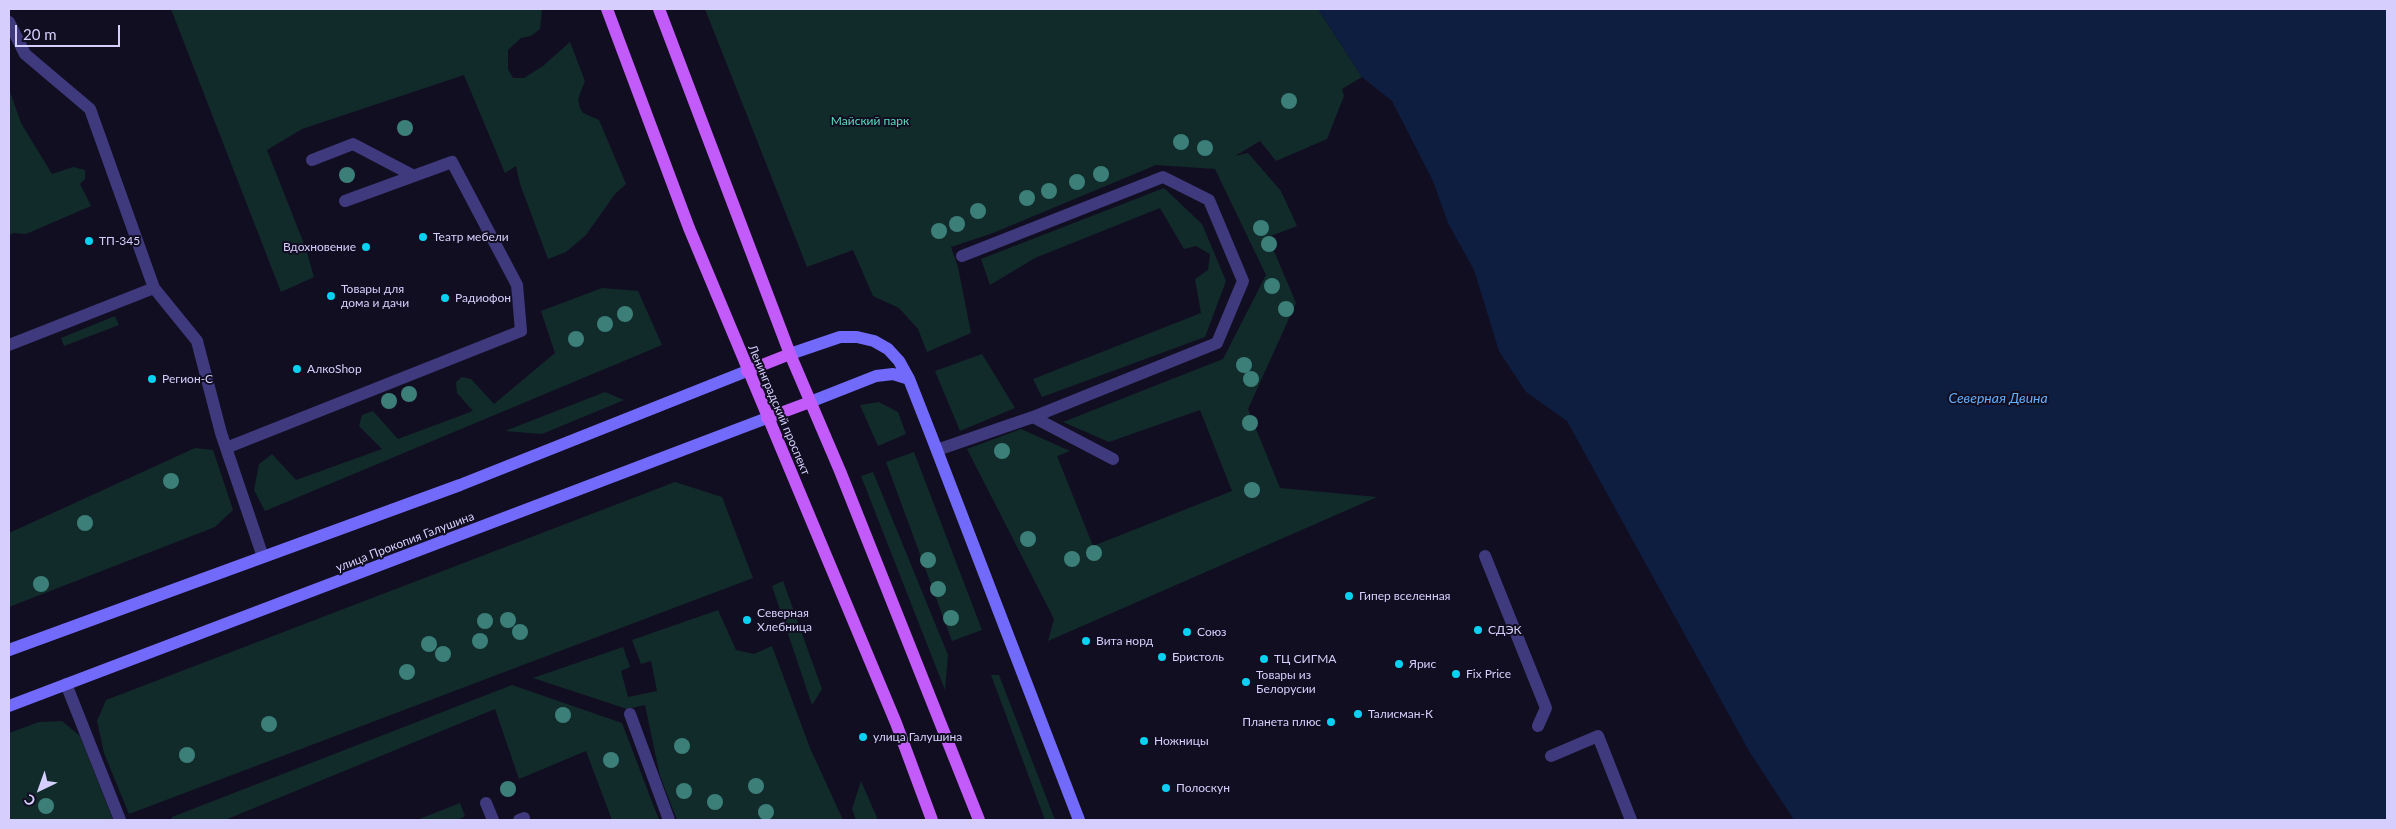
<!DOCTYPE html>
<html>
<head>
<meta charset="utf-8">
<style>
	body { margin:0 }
	#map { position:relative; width:2396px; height:829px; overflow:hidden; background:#120e21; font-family:Lato,sans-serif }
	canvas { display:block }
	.frame { position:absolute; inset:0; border:10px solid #d6cffd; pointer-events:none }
	.north { position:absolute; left:15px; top:764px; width:50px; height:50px; -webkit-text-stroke:4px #120e21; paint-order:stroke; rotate:222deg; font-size:14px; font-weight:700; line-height:20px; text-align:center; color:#d6cffd }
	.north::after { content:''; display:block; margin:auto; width:18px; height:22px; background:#d6cffd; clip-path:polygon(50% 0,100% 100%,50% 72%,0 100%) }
	.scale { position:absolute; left:15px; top:25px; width:105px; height:22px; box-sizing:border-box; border:2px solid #d6cffd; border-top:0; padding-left:6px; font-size:15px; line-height:18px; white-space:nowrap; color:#d6cffd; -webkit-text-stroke:4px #120e21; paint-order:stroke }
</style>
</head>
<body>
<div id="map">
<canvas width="2396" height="829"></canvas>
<div class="frame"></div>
<div class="north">С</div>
<div class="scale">20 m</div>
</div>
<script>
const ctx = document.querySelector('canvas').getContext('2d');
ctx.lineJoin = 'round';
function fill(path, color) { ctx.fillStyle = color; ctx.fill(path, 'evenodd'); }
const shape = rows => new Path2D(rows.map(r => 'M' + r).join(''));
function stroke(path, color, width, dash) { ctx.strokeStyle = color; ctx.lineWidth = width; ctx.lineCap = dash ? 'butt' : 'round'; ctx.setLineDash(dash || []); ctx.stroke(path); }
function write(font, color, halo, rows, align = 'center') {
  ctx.font = font + ' Lato,sans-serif'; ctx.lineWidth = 4; ctx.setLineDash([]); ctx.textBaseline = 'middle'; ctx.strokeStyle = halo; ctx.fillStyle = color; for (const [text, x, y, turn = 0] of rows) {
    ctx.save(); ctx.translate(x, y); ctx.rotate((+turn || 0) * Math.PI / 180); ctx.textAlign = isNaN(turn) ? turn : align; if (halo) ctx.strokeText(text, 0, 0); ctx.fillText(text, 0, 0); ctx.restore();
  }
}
fill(shape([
	[171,9,542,9,540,29,531,36,521,38,508,50,508,69,513,78,524,78,543,66,570,42,585,81,578,99,580,108,583,113,599,120,626,184,615,194,586,235,566,252,548,259,520,184,516,166,505,173,464,75,302,129,267,150,306,249,314,277,281,292],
	[705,9,1318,9,1362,77,1342,89,1344,96,1327,139,1276,161,1260,141,1235,156,1248,153,1281,191,1297,226,1268,237,1296,303,1248,409,1280,488,1377,497,1048,641,1054,619,967,449,1021,429,1070,451,1057,456,1093,546,1232,491,1200,410,1109,442,1063,422,1223,359,1266,275,1215,169,1156,165,993,233,951,247,958,267,971,333,927,352,918,329,899,308,873,296,853,250,807,267],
	[9,89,21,123,52,174,73,167,85,170,85,179,80,184,91,206,26,234,14,233,9,235],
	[1164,188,1202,224,1226,281,1205,337,1042,397,1033,379,1201,313,1195,279,1208,270,1210,254,1196,246,1184,249,1160,208,1035,258,990,285,981,259],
	[602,288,638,291,662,345,265,511,254,490,259,464,272,454,296,480,382,449,359,426,362,415,373,411,398,439,473,411,457,393,456,382,462,377,471,379,494,404,555,353,541,311],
	[115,316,119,325,64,346,61,338],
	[982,354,1015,408,960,431,935,371],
	[605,392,624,400,542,434,505,431],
	[879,402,898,412,906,434,878,446,860,405],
	[195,448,213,450,233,510,215,527,9,607,9,533],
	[914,452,982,630,952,641,886,462],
	[873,472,948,655,945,690,861,476],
	[675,482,722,497,753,578,129,814,104,753,97,721,106,700],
	[783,581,822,689,812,705,772,586],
	[718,610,736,650,754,654,772,646,810,748,843,820,677,820,660,776,645,705,627,709,533,678,623,647,630,667,621,671,628,697,657,691,651,661,641,664,632,640],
	[991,675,999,675,1055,820,1045,820],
	[512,685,622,723,659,820,612,820,586,751,519,779,495,709,225,820,171,820,172,817],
	[62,721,80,736,113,820,9,820,9,733,39,722],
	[861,781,878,820,856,820,852,809],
	[460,803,465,816,462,818,456,820,417,820]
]), '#112b2b');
fill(shape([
	[1318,9,2387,9,2387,820,1794,820,1749,751,1567,421,1526,392,1499,351,1474,270,1448,223,1433,181,1392,101,1362,77]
]), '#0d1e41');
stroke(shape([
	[9,22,25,54,90,109,154,288,197,341,221,433,263,557],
	[312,160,353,144,414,176],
	[9,345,154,288],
	[1033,417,1113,459],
	[226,448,521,331,517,285,452,162,345,201],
	[937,450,1033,417,1217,343,1243,281,1209,200,1163,177,962,256],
	[1485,556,1546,708,1538,726],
	[66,684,120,820],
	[630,714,669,820],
	[1551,756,1598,736,1631,820],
	[486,803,493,820],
	[519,820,524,818]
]), '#3f3a7e', 12);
stroke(shape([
	[790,354,840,337,857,337,874,341,888,349,899,361,909,379,931,435,1079,820],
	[810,402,876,376,893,374,909,379],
	[9,650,460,485,747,371],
	[9,706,767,418]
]), '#726afa', 12);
stroke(shape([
	[607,9,689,228,896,723,932,820],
	[659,9,790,354,840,471,979,820],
	[747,371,790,354],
	[767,418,810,402]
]), '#c35afa', 12);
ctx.fillStyle = '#3c7f78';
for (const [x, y] of [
	[1289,101],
	[405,128],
	[1181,142],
	[1205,148],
	[1101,174],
	[347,175],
	[1077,182],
	[1049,191],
	[1027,198],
	[978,211],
	[957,224],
	[1261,228],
	[939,231],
	[1269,244],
	[1272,286],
	[1286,309],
	[625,314],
	[605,324],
	[576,339],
	[1244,365],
	[1251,379],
	[409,394],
	[389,401],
	[1250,423],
	[1002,451],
	[171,481],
	[1252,490],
	[85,523],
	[1028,539],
	[1094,553],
	[1072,559],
	[928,560],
	[41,584],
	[938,589],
	[951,618],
	[508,620],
	[485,621],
	[520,632],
	[480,641],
	[429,644],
	[443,654],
	[407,672],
	[563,715],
	[269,724],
	[682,746],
	[187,755],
	[611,760],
	[756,786],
	[508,789],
	[684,791],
	[715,802],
	[46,806],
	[766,812]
]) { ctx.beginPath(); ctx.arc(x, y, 8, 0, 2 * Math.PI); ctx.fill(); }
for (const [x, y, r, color] of [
	[423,237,5,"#08d1f1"],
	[89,241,5,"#08d1f1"],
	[366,247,5,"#08d1f1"],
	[331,296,5,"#08d1f1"],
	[445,298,5,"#08d1f1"],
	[297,369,5,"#08d1f1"],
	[152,379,5,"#08d1f1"],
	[1349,596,5,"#08d1f1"],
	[747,620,5,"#08d1f1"],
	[1478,630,5,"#08d1f1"],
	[1187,632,5,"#08d1f1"],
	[1086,641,5,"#08d1f1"],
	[1162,657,5,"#08d1f1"],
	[1264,659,5,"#08d1f1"],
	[1399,664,5,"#08d1f1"],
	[1456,674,5,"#08d1f1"],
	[1246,682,5,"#08d1f1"],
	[1358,714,5,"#08d1f1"],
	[1331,722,5,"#08d1f1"],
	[863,737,5,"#08d1f1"],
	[1144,741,5,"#08d1f1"],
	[1166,788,5,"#08d1f1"]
]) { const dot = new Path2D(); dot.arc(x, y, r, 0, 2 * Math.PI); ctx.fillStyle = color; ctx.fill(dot); stroke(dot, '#120e21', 2); }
write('12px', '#5edbc0', '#120e21', [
	["Майский парк",870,121]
]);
write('12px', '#d6cffd', '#120e21', [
	["Театр мебели",433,237],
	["ТП-345",99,241],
	["Вдохновение",356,247,"right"],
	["Товары для",341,289],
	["дома и дачи",341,303],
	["Радиофон",455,298],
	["АлкоShop",307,369],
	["Регион-С",162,379],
	["Гипер вселенная",1359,596],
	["Северная",757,613],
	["Хлебница",757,627],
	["СДЭК",1488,630],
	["Союз",1197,632],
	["Вита норд",1096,641],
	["Бристоль",1172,657],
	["ТЦ СИГМА",1274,659],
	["Ярис",1409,664],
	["Fix Price",1466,674],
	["Товары из",1256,675],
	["Белорусии",1256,689],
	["Талисман-К",1368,714],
	["Планета плюс",1321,722,"right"],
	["улица Галушина",873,737],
	["Ножницы",1154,741],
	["Полоскун",1176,788]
], 'left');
write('12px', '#d6cffd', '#120e21', [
	["Ленинградский проспект",779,410,67],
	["улица Прокопия Галушина",405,542,-21]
]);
write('italic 14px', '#61aefa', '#120e21', [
	["Северная Двина",1998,398]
]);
</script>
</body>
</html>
